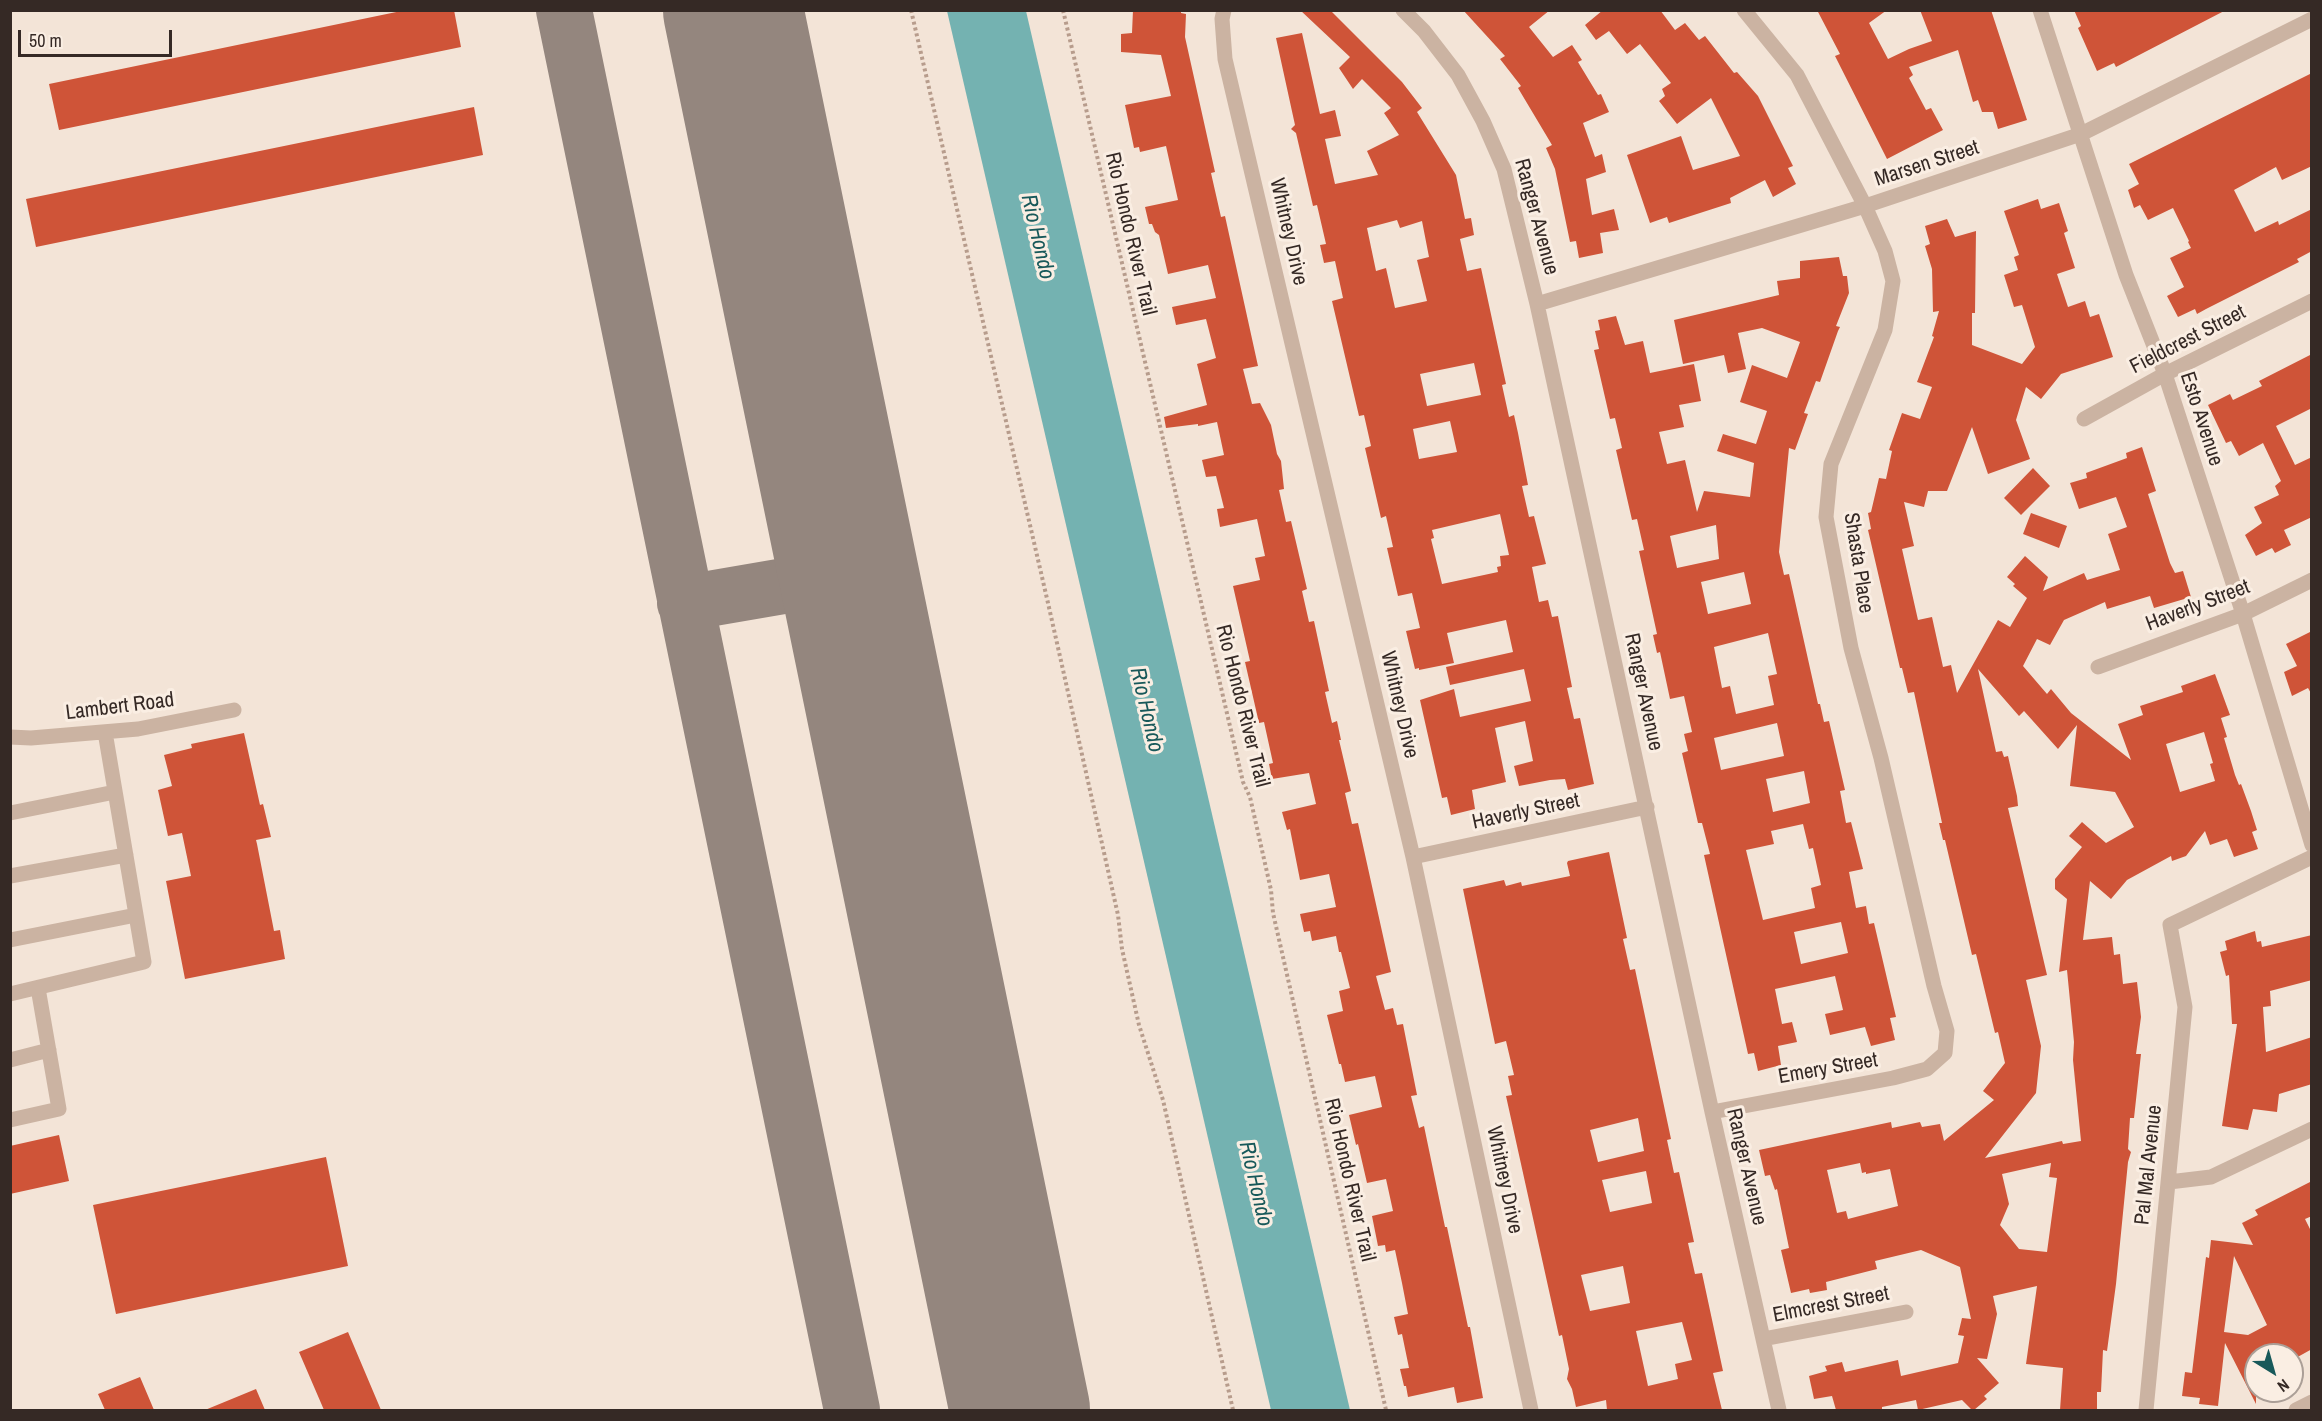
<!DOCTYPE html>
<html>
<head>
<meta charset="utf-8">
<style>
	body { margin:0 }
	#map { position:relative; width:2322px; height:1421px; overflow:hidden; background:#f3e4d7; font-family:"Archivo Narrow",sans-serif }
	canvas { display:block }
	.frame { position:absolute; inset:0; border:12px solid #352925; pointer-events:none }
	.north { position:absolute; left:2244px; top:1343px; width:60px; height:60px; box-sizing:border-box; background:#faeee3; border:2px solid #ab9f97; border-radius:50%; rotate:143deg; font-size:16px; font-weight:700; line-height:24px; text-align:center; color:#352925 }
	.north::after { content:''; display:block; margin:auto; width:21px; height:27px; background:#18595a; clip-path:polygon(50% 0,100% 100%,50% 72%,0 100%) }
	.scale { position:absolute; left:18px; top:30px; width:154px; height:27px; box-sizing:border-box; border:3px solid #352925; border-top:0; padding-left:8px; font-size:18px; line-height:21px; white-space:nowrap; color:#352925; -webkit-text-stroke:4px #faeee3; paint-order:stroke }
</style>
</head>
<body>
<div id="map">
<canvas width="2322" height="1421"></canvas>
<div class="frame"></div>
<div class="north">N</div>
<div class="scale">50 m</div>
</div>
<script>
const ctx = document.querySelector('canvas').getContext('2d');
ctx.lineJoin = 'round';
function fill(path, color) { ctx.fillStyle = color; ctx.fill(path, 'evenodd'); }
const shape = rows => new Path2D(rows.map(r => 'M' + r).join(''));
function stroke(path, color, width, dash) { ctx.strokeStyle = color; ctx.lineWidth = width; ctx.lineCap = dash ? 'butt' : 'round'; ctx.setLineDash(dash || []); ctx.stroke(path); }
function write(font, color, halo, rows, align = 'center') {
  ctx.font = font + ' "Archivo Narrow",sans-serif'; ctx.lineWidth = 6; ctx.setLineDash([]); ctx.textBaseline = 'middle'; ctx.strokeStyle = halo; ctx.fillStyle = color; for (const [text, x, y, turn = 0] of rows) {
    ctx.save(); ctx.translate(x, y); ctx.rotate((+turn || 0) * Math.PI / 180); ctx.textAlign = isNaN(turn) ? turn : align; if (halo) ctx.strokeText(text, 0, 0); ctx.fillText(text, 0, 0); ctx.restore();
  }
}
fill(shape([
	[947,11,1026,11,1350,1410,1271,1410]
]), '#74b2b1');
stroke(shape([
	[564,10,852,1410],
	[685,603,848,575]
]), '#94867e', 56);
stroke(shape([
	[733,10,1020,1410]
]), '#94867e', 140);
fill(shape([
	[406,10,454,10,461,47,59,130,49,84],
	[1133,10,1181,10,1181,13,1186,14,1185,37,1215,172,1211,173,1221,217,1225,216,1258,366,1243,369,1252,404,1260,403,1271,425,1277,454,1281,461,1284,489,1279,490,1286,522,1291,521,1307,589,1302,591,1309,622,1314,621,1329,691,1325,692,1332,723,1337,721,1341,740,1339,740,1351,791,1345,793,1352,824,1358,823,1391,972,1376,976,1385,1010,1393,1008,1397,1025,1403,1024,1417,1095,1411,1096,1419,1128,1424,1126,1445,1227,1447,1227,1468,1327,1470,1327,1483,1398,1457,1403,1454,1387,1408,1397,1406,1386,1404,1386,1400,1369,1409,1368,1402,1334,1398,1335,1394,1317,1408,1314,1402,1283,1395,1250,1386,1252,1385,1245,1378,1246,1372,1216,1393,1211,1386,1179,1367,1183,1358,1144,1356,1145,1349,1115,1382,1107,1375,1076,1345,1082,1341,1064,1339,1064,1327,1015,1343,1011,1339,991,1350,988,1341,952,1339,952,1336,936,1312,941,1310,931,1304,932,1300,914,1336,907,1329,874,1300,880,1290,829,1287,830,1282,812,1316,804,1309,773,1272,779,1269,764,1273,763,1264,722,1259,723,1245,662,1250,661,1233,586,1260,580,1255,558,1265,556,1257,519,1220,527,1217,509,1224,508,1216,476,1206,477,1202,460,1224,455,1217,422,1198,426,1198,424,1166,428,1164,417,1207,405,1197,364,1216,358,1206,319,1176,325,1172,307,1216,298,1208,265,1168,274,1159,235,1155,232,1152,224,1149,224,1145,207,1178,200,1166,146,1140,152,1139,147,1134,148,1125,105,1171,96,1161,55,1121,52,1121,34,1132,33],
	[1300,10,1330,10,1402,82,1422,108,1417,112,1456,175,1465,219,1471,218,1474,235,1460,239,1467,271,1481,268,1506,384,1502,385,1509,417,1514,415,1518,433,1528,485,1522,486,1529,517,1534,516,1546,564,1532,567,1539,602,1548,600,1552,617,1558,616,1572,687,1567,688,1574,719,1580,718,1594,784,1568,790,1565,779,1550,780,1519,786,1514,766,1533,761,1525,721,1495,728,1506,782,1472,790,1475,809,1451,815,1447,797,1442,798,1420,700,1454,689,1460,717,1531,701,1524,669,1450,685,1446,667,1513,652,1506,620,1447,633,1454,663,1419,670,1419,668,1415,669,1406,631,1420,628,1412,593,1398,596,1387,548,1393,547,1386,516,1381,518,1365,448,1371,446,1364,415,1359,416,1332,301,1343,298,1335,261,1324,263,1320,245,1326,244,1317,205,1313,206,1296,133,1291,129,1295,125,1276,38,1302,33,1320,114,1335,110,1341,136,1325,139,1335,184,1378,175,1367,151,1399,135,1384,113,1391,108,1362,79,1353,89,1339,68,1350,57],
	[1397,220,1400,228,1422,221,1429,257,1417,260,1427,301,1395,308,1386,268,1376,271,1367,228],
	[1474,363,1481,395,1427,406,1420,374],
	[1450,421,1457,452,1419,459,1413,429],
	[1500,514,1509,555,1500,556,1501,566,1497,567,1498,572,1442,584,1431,539,1434,538,1432,530],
	[1463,10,1550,10,1529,27,1553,57,1572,45,1582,60,1578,62,1598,95,1601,94,1609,112,1583,123,1595,157,1602,154,1606,172,1586,179,1592,215,1614,209,1619,230,1600,233,1603,253,1579,258,1576,241,1570,242,1555,169,1546,148,1552,145,1518,88,1521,86,1500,59,1505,56],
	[1603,10,1660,10,1675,30,1685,23,1699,40,1705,36,1734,73,1737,72,1758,96,1793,166,1788,168,1796,184,1773,197,1765,180,1730,198,1731,203,1669,223,1667,217,1650,223,1627,155,1681,136,1693,170,1740,156,1711,98,1677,124,1659,101,1665,96,1662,89,1671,83,1640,44,1627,54,1609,31,1596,40,1585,25],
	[1817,10,1887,10,1869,23,1888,59,1909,49,1932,41,1920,10,1991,10,2027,120,1998,129,1993,112,1982,112,1978,100,1973,102,1958,50,1909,67,1913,75,1909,78,1926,110,1931,108,1943,130,1887,159,1835,56,1840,54],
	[2074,10,2226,10,2116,67,2114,63,2097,71,2078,28,2081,26],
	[2312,73,2312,166,2282,180,2276,167,2234,190,2255,232,2278,221,2279,225,2312,209,2312,251,2297,259,2299,262,2206,309,2197,314,2195,309,2178,317,2167,296,2184,287,2170,258,2191,248,2188,242,2189,241,2173,208,2148,220,2140,205,2134,208,2128,190,2139,184,2129,164],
	[474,107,483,155,36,247,26,199],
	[2038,199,2041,209,2059,203,2068,231,2064,233,2075,268,2057,274,2068,307,2085,301,2090,317,2099,314,2113,357,2061,374,2041,399,2026,387,2016,420,2030,459,1988,474,1972,427,1947,491,1928,491,1924,507,1904,502,1914,546,1902,549,1918,620,1932,617,1943,667,1951,665,1957,693,1998,620,2010,627,2027,598,2013,586,2015,584,2007,577,2025,556,2048,577,2043,591,2084,573,2087,580,2120,570,2108,534,2127,527,2116,497,2079,509,2070,483,2087,478,2086,473,2127,458,2126,453,2142,447,2156,491,2148,494,2170,563,2175,573,2183,571,2191,597,2154,608,2150,596,2107,609,2105,602,2064,620,2050,645,2037,639,2023,666,2047,694,2051,689,2071,713,2131,760,2118,724,2143,715,2140,706,2183,692,2181,686,2215,674,2230,715,2221,718,2227,737,2224,738,2235,775,2239,785,2241,784,2251,811,2257,830,2252,832,2258,849,2234,857,2227,839,2210,845,2205,831,2186,856,2172,861,2171,856,2127,880,2111,899,2090,881,2083,940,2112,937,2114,955,2120,954,2123,984,2137,982,2141,1017,2136,1054,2141,1054,2134,1118,2130,1118,2128,1149,2131,1152,2128,1162,2116,1284,2107,1351,2103,1350,2101,1392,2097,1392,2097,1410,2060,1410,2063,1368,2026,1364,2037,1286,1993,1296,1997,1314,1987,1359,1977,1358,1999,1383,1984,1396,1987,1399,1974,1410,1972,1410,1962,1400,1918,1410,1916,1400,1882,1407,1882,1410,1836,1410,1832,1396,1814,1399,1809,1376,1827,1371,1825,1366,1842,1362,1845,1372,1898,1360,1901,1376,1958,1363,1964,1336,1958,1335,1962,1318,1971,1319,1960,1267,1921,1250,1875,1261,1877,1269,1826,1282,1827,1290,1810,1293,1809,1289,1791,1293,1781,1250,1789,1248,1777,1189,1775,1190,1770,1175,1765,1176,1759,1150,1891,1122,1892,1128,1920,1122,1922,1127,1940,1124,1944,1141,1994,1100,1983,1091,2005,1063,1998,1032,1995,1033,1976,954,1972,955,1945,840,1943,840,1939,823,1942,823,1914,692,1908,693,1902,668,1900,668,1868,530,1871,529,1868,513,1871,512,1879,478,1886,479,1892,451,1889,450,1902,413,1920,419,1932,387,1917,382,1934,337,1932,336,1939,311,1933,312,1932,269,1925,246,1930,244,1925,226,1947,219,1955,237,1976,231,1975,313,1972,313,1972,345,2022,364,2035,347,2022,305,2014,307,2004,275,2018,270,2014,257,2019,255,2004,211],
	[1978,669,2019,716,2024,711,2058,749,2077,725,2070,786,2115,792,2134,827,2106,843,2082,822,2069,836,2082,847,2055,879,2055,889,2067,899,2059,972,2067,970,2074,1042,2073,1060,2081,1141,2063,1144,2062,1141,1985,1158,2036,1093,2041,1046,2026,980,2047,975,2008,808,2018,806,2017,796,2008,756,2004,757,2002,751,1996,752],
	[2204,732,2213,763,2210,764,2215,781,2180,792,2166,744],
	[1860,1163,1862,1173,1866,1172,1866,1174,1890,1169,1898,1206,1848,1219,1846,1211,1837,1213,1827,1170],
	[2051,1163,2049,1177,2057,1178,2047,1252,2019,1249,2000,1225,2009,1204,2002,1174],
	[1839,257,1843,276,1847,276,1849,293,1836,326,1840,327,1838,331,1820,382,1816,381,1804,413,1808,414,1795,450,1789,448,1779,552,1784,575,1789,574,1818,704,1820,704,1824,722,1829,721,1845,790,1840,791,1846,823,1851,822,1863,869,1849,872,1856,908,1866,906,1869,924,1874,923,1896,1017,1890,1018,1895,1040,1871,1046,1865,1027,1830,1035,1825,1014,1843,1010,1835,976,1775,989,1782,1024,1792,1022,1797,1042,1778,1046,1781,1065,1758,1071,1754,1053,1748,1054,1704,855,1710,854,1702,823,1698,823,1682,753,1688,751,1684,734,1692,732,1684,696,1670,699,1660,652,1657,653,1653,635,1657,634,1639,551,1644,550,1637,519,1632,520,1616,450,1622,448,1615,418,1610,419,1598,367,1594,350,1599,349,1595,331,1600,330,1598,320,1616,316,1625,345,1643,341,1650,373,1694,364,1701,401,1679,405,1684,427,1659,432,1667,464,1685,460,1697,512,1704,491,1750,497,1754,463,1717,451,1723,434,1756,444,1767,411,1740,402,1752,365,1787,378,1800,342,1762,328,1738,333,1746,369,1728,373,1724,355,1683,364,1674,320,1779,295,1777,281,1800,278,1800,261],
	[1716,525,1719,559,1677,568,1670,536],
	[1744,572,1751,604,1708,614,1701,582],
	[1768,633,1777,674,1768,676,1774,705,1736,714,1730,686,1722,688,1714,647],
	[1777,723,1784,756,1721,770,1714,738],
	[1804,771,1810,803,1773,812,1766,779],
	[1803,824,1809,849,1813,848,1821,885,1811,888,1815,908,1763,920,1746,850,1774,844,1771,831],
	[1841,922,1848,953,1801,964,1794,932],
	[2312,354,2312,408,2276,426,2295,465,2312,457,2312,517,2284,530,2291,545,2275,553,2272,548,2256,556,2245,535,2262,523,2254,507,2279,495,2275,486,2281,481,2263,443,2239,456,2231,441,2226,443,2208,405,2230,394,2233,400,2262,386,2259,381],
	[2033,468,2050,486,2021,515,2004,498],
	[2031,513,2067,526,2059,548,2023,534],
	[2312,631,2312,695,2308,688,2292,696,2284,672,2297,666,2286,644],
	[244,733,260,805,263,804,271,837,256,840,257,844,274,931,280,930,285,959,185,979,166,881,191,876,182,833,168,836,158,790,172,786,164,755,192,748,191,744],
	[1609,852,1627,938,1623,939,1630,970,1635,969,1671,1139,1667,1140,1674,1173,1679,1172,1694,1242,1688,1243,1695,1274,1702,1273,1723,1371,1713,1373,1722,1410,1607,1410,1606,1400,1576,1407,1572,1389,1567,1379,1569,1369,1562,1335,1559,1336,1506,1096,1512,1095,1508,1076,1514,1075,1506,1041,1495,1044,1469,918,1463,889,1504,880,1506,886,1521,882,1522,886,1570,876,1567,863,1568,861],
	[1638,1118,1644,1151,1598,1162,1590,1130],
	[1646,1171,1652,1203,1610,1212,1602,1180],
	[1623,1266,1630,1303,1590,1311,1581,1275],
	[1682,1322,1692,1360,1675,1364,1678,1379,1648,1386,1636,1331],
	[2255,931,2257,942,2261,941,2262,947,2312,935,2312,980,2270,991,2271,1006,2263,1007,2266,1052,2312,1037,2312,1084,2279,1094,2277,1112,2253,1109,2248,1130,2222,1126,2237,1024,2232,1024,2229,975,2226,976,2220,952,2227,950,2225,941],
	[59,1135,69,1181,10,1194,10,1146],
	[326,1157,348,1266,116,1314,93,1205],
	[2312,1181,2312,1216,2305,1219,2312,1233,2312,1349,2294,1359,2292,1355,2256,1355,2256,1404,2225,1343,2218,1406,2199,1404,2200,1398,2182,1396,2185,1372,2192,1373,2206,1257,2209,1258,2211,1240,2253,1245,2242,1223,2258,1215,2255,1210],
	[2234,1256,2267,1325,2248,1335,2224,1332],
	[348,1332,381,1410,324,1410,299,1352],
	[140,1377,154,1410,105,1410,98,1394],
	[256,1389,265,1410,205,1410]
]), '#cf5438');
stroke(shape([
	[911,10,1048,603,1118,915,1122,949,1139,1025,1163,1100,1233,1410],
	[1063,10,1243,782,1250,797,1271,890,1273,913,1386,1410]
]), '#b79c8c', 4, [3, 3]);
stroke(shape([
	[1224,10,1222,19,1225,59,1413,857,1531,1410],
	[1403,10,1424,31,1458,75,1483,121,1504,169,1537,304,1712,1112,1779,1410],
	[2040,10,2126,275,2165,374,2243,614,2312,845],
	[1537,304,1865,206,2081,134,2312,19],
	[2084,419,2165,374,2312,301],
	[2098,667,2243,614,2312,580],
	[10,737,31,738,138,729,234,710],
	[10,813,115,792],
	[1413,857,1647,807],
	[10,876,126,855],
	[10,940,136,915],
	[10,994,144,962,105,732],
	[10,1060,49,1050],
	[1712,1112,1893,1078,1927,1069,1945,1053,1947,1031,1934,986,1881,758,1851,648,1826,517,1831,464,1885,330,1893,281,1885,251,1865,206,1797,75,1744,10],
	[10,1120,59,1109,38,988],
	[2169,1182,2211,1177,2312,1129],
	[1763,1339,1906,1312],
	[2146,1410,2185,1007,2170,925,2312,857],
	[2296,1410,2312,1402]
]), '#cbb3a2', 15);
write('21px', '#352925', '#faeee3', [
	["Marsen Street",1927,164,-18],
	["Ranger Avenue",1536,217,75],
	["Whitney Drive",1288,232,77],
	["Rio Hondo River Trail",1130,234,77],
	["Fieldcrest Street",2188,340,-27],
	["Esto Avenue",2201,419,72],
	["Shasta Place",1858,563,81],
	["Haverly Street",2198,606,-21],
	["Ranger Avenue",1643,692,78],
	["Whitney Drive",1399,705,77],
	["Rio Hondo River Trail",1242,706,76],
	["Lambert Road",120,707,-7],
	["Haverly Street",1526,812,-12],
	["Emery Street",1828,1069,-10],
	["Pal Mal Avenue",2149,1165,-84],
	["Ranger Avenue",1746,1167,77],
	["Rio Hondo River Trail",1349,1180,77],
	["Whitney Drive",1504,1180,78],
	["Elmcrest Street",1831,1305,-11]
]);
write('italic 22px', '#18595a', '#faeee3', [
	["Rio Hondo",1037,237,77],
	["Rio Hondo",1146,710,77],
	["Rio Hondo",1255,1184,77]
]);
</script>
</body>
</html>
